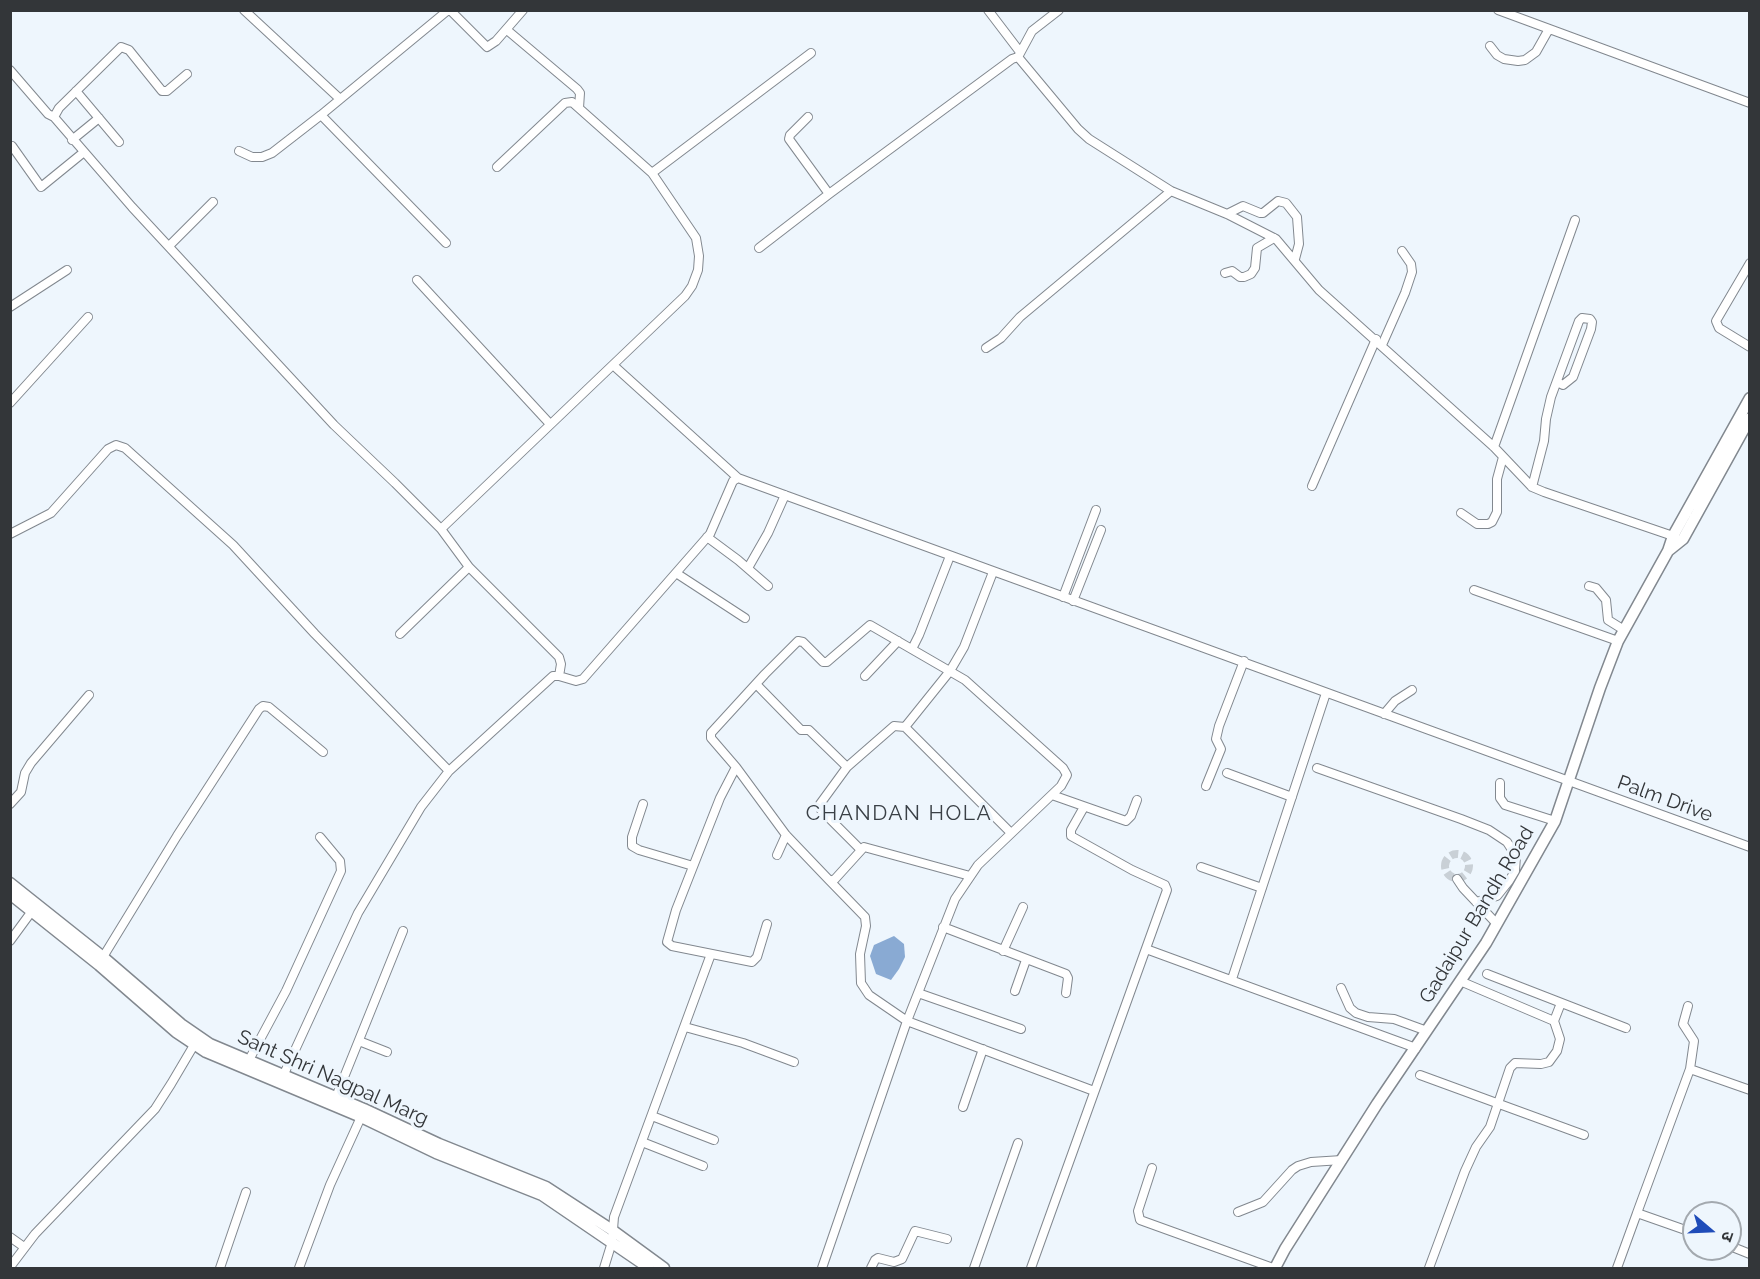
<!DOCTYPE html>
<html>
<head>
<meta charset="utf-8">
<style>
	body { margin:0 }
	#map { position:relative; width:1760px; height:1279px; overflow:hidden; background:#eef6fd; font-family:Raleway,"Noto Sans Devanagari",sans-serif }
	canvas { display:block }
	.frame { position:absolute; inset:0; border:12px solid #333639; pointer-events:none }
	.north { position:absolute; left:1682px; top:1201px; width:60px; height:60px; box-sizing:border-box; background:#eef6fd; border:2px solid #a3a9af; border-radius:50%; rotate:109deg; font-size:16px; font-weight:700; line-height:24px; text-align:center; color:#333639 }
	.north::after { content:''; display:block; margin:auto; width:21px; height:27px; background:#1f4cb9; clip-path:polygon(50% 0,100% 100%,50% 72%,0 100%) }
</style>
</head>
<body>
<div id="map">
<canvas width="1760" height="1279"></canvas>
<div class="frame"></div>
<div class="north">उ</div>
</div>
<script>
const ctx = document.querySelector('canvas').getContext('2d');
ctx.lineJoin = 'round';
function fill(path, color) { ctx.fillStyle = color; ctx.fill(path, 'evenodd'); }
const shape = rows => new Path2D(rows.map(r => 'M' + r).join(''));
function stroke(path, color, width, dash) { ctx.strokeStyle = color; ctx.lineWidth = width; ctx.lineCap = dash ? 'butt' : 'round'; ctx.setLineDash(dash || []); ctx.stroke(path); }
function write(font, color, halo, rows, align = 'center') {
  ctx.font = font + ' Raleway,sans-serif'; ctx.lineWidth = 6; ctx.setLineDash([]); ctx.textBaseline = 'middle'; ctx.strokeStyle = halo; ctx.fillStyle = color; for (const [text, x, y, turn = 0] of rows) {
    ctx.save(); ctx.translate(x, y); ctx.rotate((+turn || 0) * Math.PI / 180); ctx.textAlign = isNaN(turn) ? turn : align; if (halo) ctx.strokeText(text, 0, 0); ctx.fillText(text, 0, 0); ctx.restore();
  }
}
fill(shape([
	[894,936,904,944,905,957,899,969,891,980,876,974,870,956,874,945]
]), '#89aad3');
stroke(shape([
	'1445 866a12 12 0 1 1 24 0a12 12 0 1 1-24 0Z'
]), '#c9d0d6', 8, [8, 4]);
const street = shape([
	[244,10,340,99],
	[988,10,1020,52],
	[1498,10,1750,103],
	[507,30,577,89,580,93,579,108],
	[1490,46,1497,55,1504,59,1518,61,1525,60,1536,52,1549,29],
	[1018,57,1032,31,1059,10],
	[10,70,48,114,54,117],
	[187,74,167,91,162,91,129,50,121,47,59,108,54,117,132,207,334,425,395,483,441,529],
	[76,91,119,142],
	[321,115,446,243],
	[808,117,790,135,789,139,829,194],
	[72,140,99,118],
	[12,146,41,187,84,152],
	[239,151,252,157,262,157,272,153,321,115,447,11,451,11,487,47,496,41,523,10],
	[497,167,565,103,572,102,652,173,696,238,699,256,698,270,692,286,685,296,441,529,469,567,559,657,561,664,559,676],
	[652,173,811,53],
	[1227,214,1243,206,1260,213,1263,213,1278,201,1286,203,1297,217,1299,244,1295,259],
	[169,246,213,202],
	[759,248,829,194,1012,59,1018,57,1078,129,1089,139,1171,191,1227,214,1276,239,1319,290,1494,447,1532,487,1544,492,1673,536],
	[1750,263,1716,321,1719,328,1750,347],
	[1225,273,1232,271,1240,277,1244,277,1251,274,1255,268,1257,248,1274,238],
	[417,280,550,424],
	[10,307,67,270],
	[1382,345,1405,293,1412,272,1411,264,1402,251],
	[986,348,1001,338,1020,317,1171,191],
	[613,365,738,478],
	[10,403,88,317],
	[1494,447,1575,220],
	[1312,486,1376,339],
	[1532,487,1544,441,1546,419,1551,397,1579,321,1582,318,1590,319,1592,322,1591,329,1573,377,1563,385,1557,382],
	[1461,513,1477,524,1488,524,1492,522,1497,512,1497,479,1503,457],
	[10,534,51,513,108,449,116,445,125,448,233,545,315,634,449,771],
	[707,537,738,560,768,586],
	[748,568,768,533,785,495],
	[676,573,745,618],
	[1589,586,1596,588,1606,600,1608,620,1624,630],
	[1474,590,1618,641],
	[1063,597,1096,510],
	[1073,601,1101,530],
	[400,634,469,567],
	[912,649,919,635,950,556],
	[865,676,898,641],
	[756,684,801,730,809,730,847,767],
	[1384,714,1395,701,1412,690],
	[905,727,950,671,964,647,993,572],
	[736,767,711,738,711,733,765,674,798,641,803,642,823,662,827,662,870,625,965,680,1063,768,1067,775,1061,786,978,865,955,899,907,1021,822,1268],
	[1317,768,1461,819,1489,830,1507,842,1516,856,1515,871,1509,881,1497,896,1476,902],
	[1227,773,1292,797],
	[1500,783,1500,798,1505,805,1555,821],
	[1206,786,1221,749,1216,739,1219,726,1244,661],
	[1052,795,1126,821,1131,816,1137,800],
	[10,804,21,792,25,773,31,763,89,695],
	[643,804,632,837,632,846,639,850,693,866],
	[860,849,821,810,820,804,847,767,894,726,905,727,1011,833],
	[777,855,786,835],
	[1201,867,1262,888],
	[1457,879,1463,888,1497,924],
	[830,881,865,917,866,926,860,954,861,983,869,995,907,1021,1094,1091],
	[767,924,757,957,752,962,672,946,667,942,676,910,720,798,736,767,786,835,830,881,835,879,864,847,970,876],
	[943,927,1066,974,1068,978,1066,993],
	[10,941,32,911],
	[1146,949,1416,1048],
	[1003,951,1023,907],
	[103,957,177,836,259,709,263,706,269,707,323,752],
	[1487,974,1626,1028],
	[1232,979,1326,693],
	[1341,988,1350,1008,1356,1013,1368,1017,1394,1019,1427,1031],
	[1015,991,1026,960],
	[918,993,1021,1029],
	[1688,1006,1683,1024,1694,1041,1690,1069],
	[1554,1021,1561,1003],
	[685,1027,743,1043,794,1062],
	[359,1041,387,1052],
	[249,1060,286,991,341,871,340,861,320,837],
	[284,1074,358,913,421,807,449,771,553,676,559,676,576,681,583,679,710,534,733,481,738,478,1750,847],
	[1420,1075,1584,1135],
	[336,1097,403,931],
	[963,1107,983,1049],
	[652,1116,714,1140],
	[642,1142,703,1166],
	[1152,1168,1138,1211,1140,1220,1273,1268],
	[1238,1212,1263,1202,1292,1170,1298,1166,1311,1162,1342,1160],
	[1637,1213,1690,1069,1750,1090],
	[10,1237,24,1247],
	[1730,1246,1750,1254],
	[10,1267,35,1234,155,1109,171,1084,197,1040],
	[220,1268,246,1192],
	[299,1268,330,1185,361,1117],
	[604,1268,612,1242,614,1217,711,954],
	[871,1268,875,1260,878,1258,894,1262,902,1259,915,1231,947,1239],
	[974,1268,1018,1143],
	[1031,1268,1167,890,1165,885,1132,870,1071,836,1071,830,1084,807],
	[1429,1268,1465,1171,1476,1147,1490,1127,1510,1068,1515,1063,1541,1064,1549,1062,1557,1051,1560,1039,1554,1021,1460,981],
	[1617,1268,1637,1213,1694,1233]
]);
const secondary = shape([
	[1668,551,1683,539,1750,418],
	[10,883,103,957,181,1024,210,1044,364,1109,439,1144,546,1187,612,1230,664,1268],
	[10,894,99,965,176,1032,206,1052,361,1117,436,1153,542,1195,649,1268],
	[1275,1268,1285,1249,1377,1104,1486,943,1555,821,1600,688,1618,641,1668,551,1673,536,1750,398]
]);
stroke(street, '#82888f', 10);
stroke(secondary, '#82888f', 13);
stroke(street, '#fff', 8);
stroke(secondary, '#fff', 10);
write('20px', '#333639', '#eef6fd', [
	["Palm Drive",1665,799,20],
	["Gadaipur Bandh Road",1477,915,-59],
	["Sant Shri Nagpal Marg",333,1078,24]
]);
ctx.letterSpacing = '1.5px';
write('21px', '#3a4046', '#eef6fd', [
	["CHANDAN HOLA",899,814]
]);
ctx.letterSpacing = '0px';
</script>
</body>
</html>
